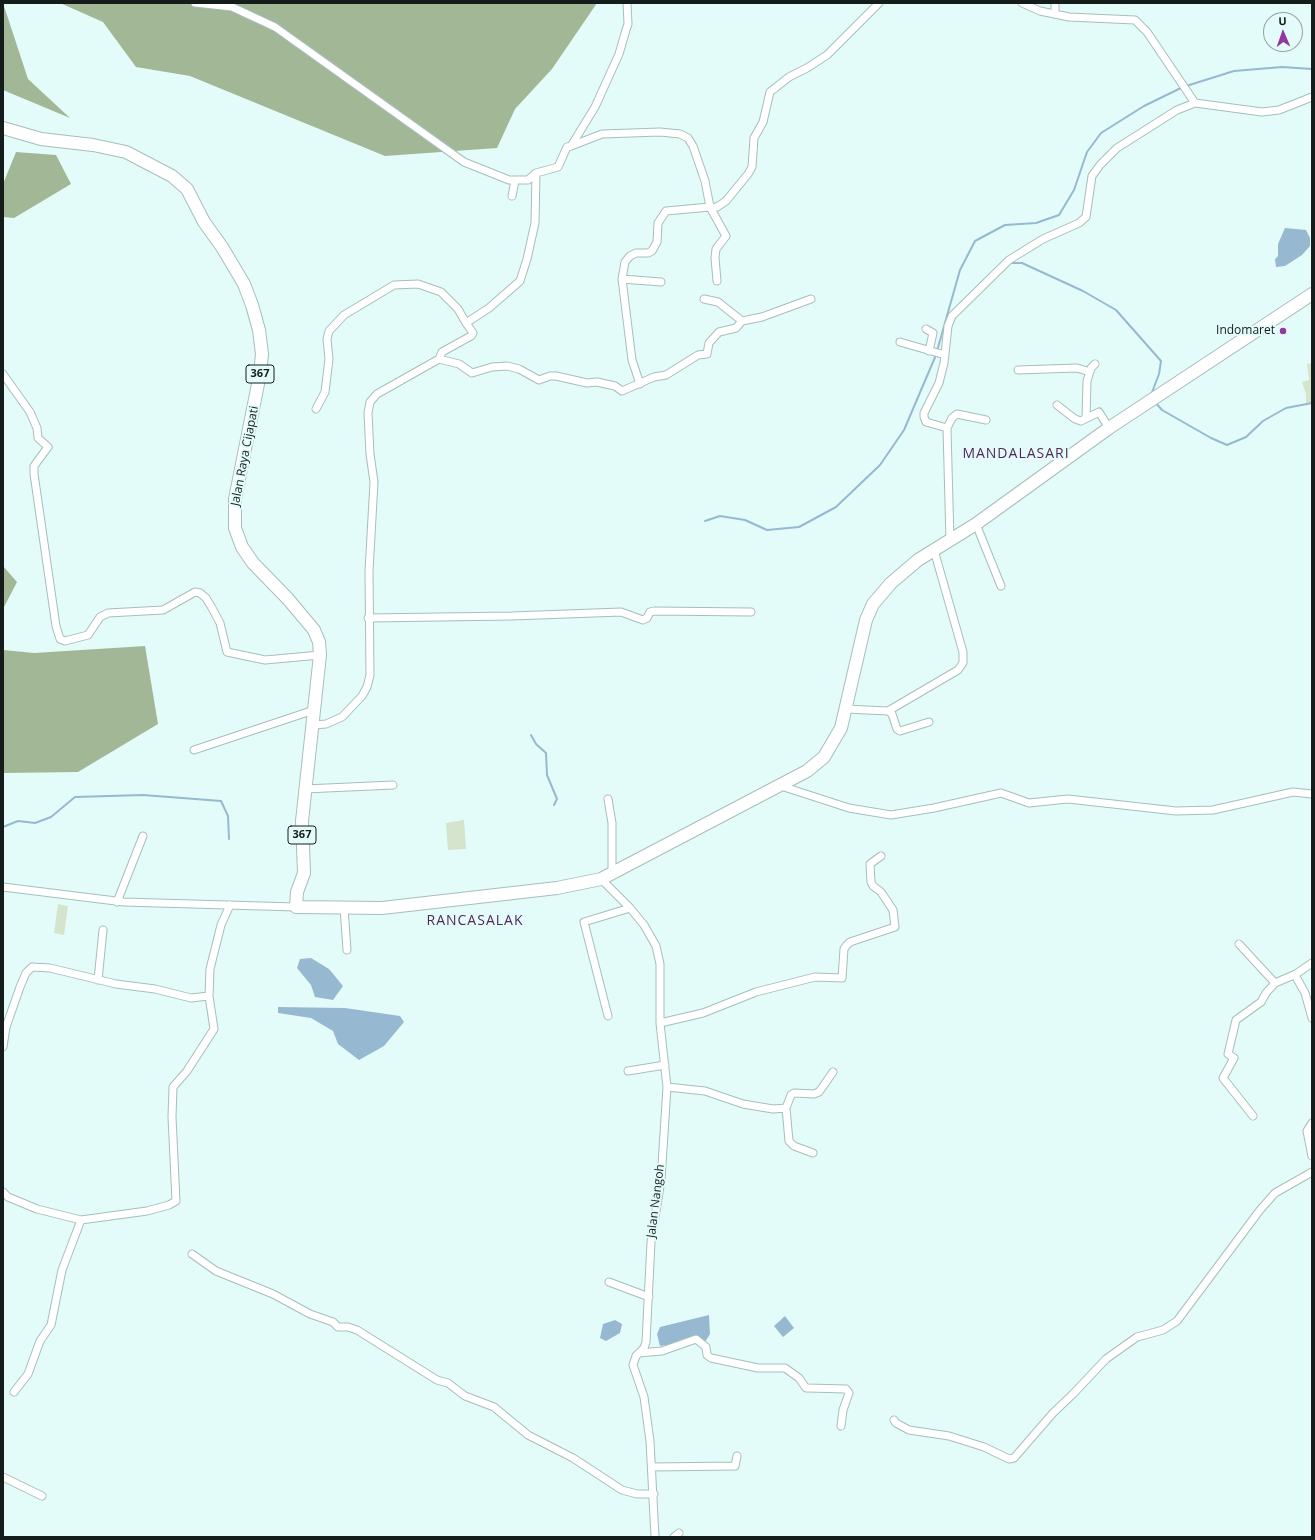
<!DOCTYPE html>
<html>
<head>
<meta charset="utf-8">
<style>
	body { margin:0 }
	#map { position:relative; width:1315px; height:1540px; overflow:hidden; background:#e4fcf9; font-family:"Open Sans",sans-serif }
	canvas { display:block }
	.frame { position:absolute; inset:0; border:4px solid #151d1c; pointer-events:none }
	.north { position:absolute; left:1263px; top:12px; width:40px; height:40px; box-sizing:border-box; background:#e4fcf9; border:1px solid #91a3a1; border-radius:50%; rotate:358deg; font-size:11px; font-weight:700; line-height:16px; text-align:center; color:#151d1c }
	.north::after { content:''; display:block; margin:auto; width:14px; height:18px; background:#9137a2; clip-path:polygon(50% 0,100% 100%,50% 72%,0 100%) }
</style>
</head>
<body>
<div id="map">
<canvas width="1315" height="1540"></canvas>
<div class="frame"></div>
<div class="north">U</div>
</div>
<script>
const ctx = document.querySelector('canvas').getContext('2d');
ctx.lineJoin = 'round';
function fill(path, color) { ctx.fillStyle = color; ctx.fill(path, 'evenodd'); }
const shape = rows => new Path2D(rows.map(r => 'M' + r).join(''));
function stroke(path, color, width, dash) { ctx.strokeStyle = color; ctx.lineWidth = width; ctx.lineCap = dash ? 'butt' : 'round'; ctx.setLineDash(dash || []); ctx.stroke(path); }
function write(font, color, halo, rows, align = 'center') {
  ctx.font = font + ' "Open Sans",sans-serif'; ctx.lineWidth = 4; ctx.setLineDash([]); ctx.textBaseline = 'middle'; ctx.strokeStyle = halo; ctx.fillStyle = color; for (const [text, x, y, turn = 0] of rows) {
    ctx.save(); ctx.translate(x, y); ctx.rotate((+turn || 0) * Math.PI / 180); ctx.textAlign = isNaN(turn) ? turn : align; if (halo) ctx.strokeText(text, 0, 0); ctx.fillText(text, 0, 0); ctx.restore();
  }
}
fill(shape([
	[1312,363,1312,403,1306,404,1306,394,1302,382,1309,380,1307,364],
	[464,820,466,849,448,850,446,823],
	[58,904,68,906,64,935,54,933]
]), '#d4e4cd');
fill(shape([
	[3,3,28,79,70,118,3,90],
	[60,3,597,3,552,69,515,109,497,148,385,156,190,76,136,67,103,22],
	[16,152,56,155,71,184,14,218,3,217,3,184],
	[3,566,17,582,3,609],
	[145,646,158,724,78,772,3,773,3,650,34,653]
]), '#a1b796');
fill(shape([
	[1285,228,1306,230,1310,238,1310,246,1302,255,1285,266,1276,267,1275,259,1278,256,1278,244],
	[311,958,329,969,343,986,333,1000,315,997,311,985,297,968,300,959],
	[278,1007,345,1008,400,1016,404,1022,384,1046,359,1060,338,1044,333,1031,311,1018,278,1013],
	[709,1315,710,1334,705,1342,695,1337,680,1343,660,1346,657,1334,660,1327],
	[785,1316,794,1328,783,1337,774,1326],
	[615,1320,622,1324,620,1333,606,1341,600,1338,603,1324]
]), '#97b8d1');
stroke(shape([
	[1009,263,1022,263,1083,291,1116,310,1161,361,1159,374,1151,395],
	[937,351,960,270,975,241,1005,225,1036,223,1059,215,1074,190,1087,152,1101,133,1144,106,1183,87,1234,71,1282,67,1312,69],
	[1155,402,1162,410,1211,438,1227,445,1246,437,1263,421,1286,408,1312,403],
	[705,521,720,516,745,520,767,530,799,527,836,507,880,465,904,430,936,355],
	[531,735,536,744,546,753,547,775,557,799,554,805],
	[3,827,18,821,35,823,51,817,75,797,143,795,221,801,228,816,229,839]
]), '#97b8d1', 2);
const street = shape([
	[195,3,232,7,275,27,464,162,509,180,528,180,536,173],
	[1022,3,1040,11,1069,17,1135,20,1147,32,1195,103,1262,112,1279,110,1312,97],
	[1055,3,1055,14],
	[571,146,602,134,660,132,680,134,688,138,693,146,705,181,710,207,726,236,716,249,715,258,717,281],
	[512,196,515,181],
	[711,208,717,207,726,201,748,174,752,167,754,138,763,122,770,92,789,77,807,68,827,55,879,3],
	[622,279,661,282],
	[704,299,718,302,742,321],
	[926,329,933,333,929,351],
	[900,342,945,355],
	[439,359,459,364,472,373,492,367,507,366,519,369,539,380,550,376,556,376,587,383,597,382,615,386,622,391,654,377,666,375,698,355,707,354,709,343,719,332,736,328,742,321,762,317,811,299],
	[1018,370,1077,368,1090,372],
	[3,374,30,412,37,428,38,438,48,447,34,466,34,474,56,626,60,639,65,641,88,635,100,617,108,613,163,610,195,592,200,593,206,598,212,608,220,623,227,652,265,660,320,655],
	[640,384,632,360,622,279,625,262,630,256,636,253,648,253,652,251,657,242,658,223,666,211,710,207],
	[1057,405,1075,419,1081,421,1099,412,1109,428],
	[316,409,325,392,329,359,327,339,329,331,344,315,394,285,418,284,441,292,458,309,466,323],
	[1086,418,1087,381,1091,368,1095,364],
	[986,420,957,414,952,418,947,428,926,422,924,417,924,413,939,383,944,363,948,326,952,316,1009,260,1043,239,1079,223,1086,217,1092,176,1100,165,1117,148,1177,110,1195,103],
	[947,428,950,541],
	[976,524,1001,586],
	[368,618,512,616,621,612,643,620,647,618,650,612,654,611,751,612],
	[846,709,888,711,892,714,897,729,900,731,929,722],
	[888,711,958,670,963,663,963,652,934,550],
	[313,725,326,724,342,717,362,696,367,687,370,675,369,571,374,482,370,454,368,413,370,402,377,394,439,359,442,352,471,336,473,333,466,323,489,308,520,281,527,259,535,223,536,173,558,167,567,147,571,146,595,107,619,54,626,30,628,24,627,3],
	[194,750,314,710],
	[781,786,849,808,891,815,934,808,1001,793,1029,803,1068,799,1176,811,1213,810,1293,792,1312,794],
	[305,789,393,785],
	[608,799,612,823,612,874],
	[601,879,630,908,644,925,656,946,660,964,660,1023,667,1087,661,1180,651,1242,646,1342,644,1348,636,1356,633,1365,644,1397,650,1441,655,1537],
	[3,887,124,902,296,907],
	[117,902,143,836],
	[344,908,347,950],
	[1239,944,1275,983,1296,974,1312,963],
	[1295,975,1305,993,1312,1018],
	[98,980,103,930],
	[608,1016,584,922,630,908],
	[660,1023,703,1013,756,992,815,977,842,978,844,949,846,946,850,942,895,927,893,910,881,892,873,886,871,882,870,864,881,856],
	[3,1047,6,1027,20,987,26,973,32,967,50,968,116,984,155,989,191,998,209,996],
	[628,1071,665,1065],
	[667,1087,705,1091,743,1104,773,1109,786,1108,791,1095,794,1093,814,1094,819,1092,833,1072],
	[786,1108,789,1141,794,1146,813,1153],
	[1253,1116,1223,1078,1234,1058,1228,1054,1236,1020,1261,1002,1266,993,1275,983],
	[1312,1123,1307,1131,1312,1156],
	[3,1192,8,1197,37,1209,81,1220,147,1211,169,1205,176,1201,172,1117,173,1087,187,1071,214,1029,209,996,210,969,221,925,230,905],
	[192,1254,216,1271,273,1294,310,1314,333,1322,338,1327,348,1327,357,1330,437,1380,448,1383,465,1396,494,1407,528,1435,573,1458,622,1490,637,1494,654,1494],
	[609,1282,649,1297],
	[639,1353,662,1351,696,1339,706,1347,707,1355,711,1358,758,1368,785,1368,799,1378,806,1388,808,1388,846,1389,849,1393,843,1410,841,1426],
	[14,1392,28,1374,40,1341,51,1325,62,1270,81,1220],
	[894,1420,896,1423,909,1430,949,1436,984,1447,1009,1459,1014,1458,1053,1413,1073,1394,1106,1359,1137,1337,1163,1330,1177,1321,1260,1210,1275,1193,1312,1172],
	[652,1467,735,1466,737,1456],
	[3,1477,42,1496],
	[674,1537,679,1533]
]);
const primary = shape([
	[3,128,41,139,93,145,126,152,172,176,187,189,204,222,222,247,244,284,252,305,259,330,262,354,260,374,235,499,235,528,242,547,253,563,288,599,314,630,319,642,320,655,302,821,304,873,297,892,296,907,382,908,557,888,601,879,807,771,824,757,841,728,866,620,873,604,891,583,918,560,976,524,1109,428,1312,294]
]);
stroke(street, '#a7bebb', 9);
stroke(primary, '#a7bebb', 14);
stroke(street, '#fff', 7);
stroke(primary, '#fff', 12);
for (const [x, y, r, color] of [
	[1283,331,4,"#9137a2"]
]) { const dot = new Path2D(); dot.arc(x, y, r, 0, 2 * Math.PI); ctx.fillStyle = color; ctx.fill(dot); stroke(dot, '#e4fcf9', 1.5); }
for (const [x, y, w] of [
	[260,374,28],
	[302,835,28]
]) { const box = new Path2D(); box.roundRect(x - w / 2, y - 9, w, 18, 3); ctx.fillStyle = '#e4fcf9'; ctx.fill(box); stroke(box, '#151d1c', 1); }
write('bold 11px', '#151d1c', null, [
	["367",260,374],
	["367",302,835]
]);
write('12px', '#151d1c', '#e4fcf9', [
	["Indomaret",1275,331]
], 'right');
write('12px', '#151d1c', '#e4fcf9', [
	["Jalan Raya Cijapati",245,456,-79],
	["Jalan Nangoh",656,1201,-83]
]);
ctx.letterSpacing = '1px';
write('14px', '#53275b', '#e4fcf9', [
	["MANDALASARI",1016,454],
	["RANCASALAK",475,921]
]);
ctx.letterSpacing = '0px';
</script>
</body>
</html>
